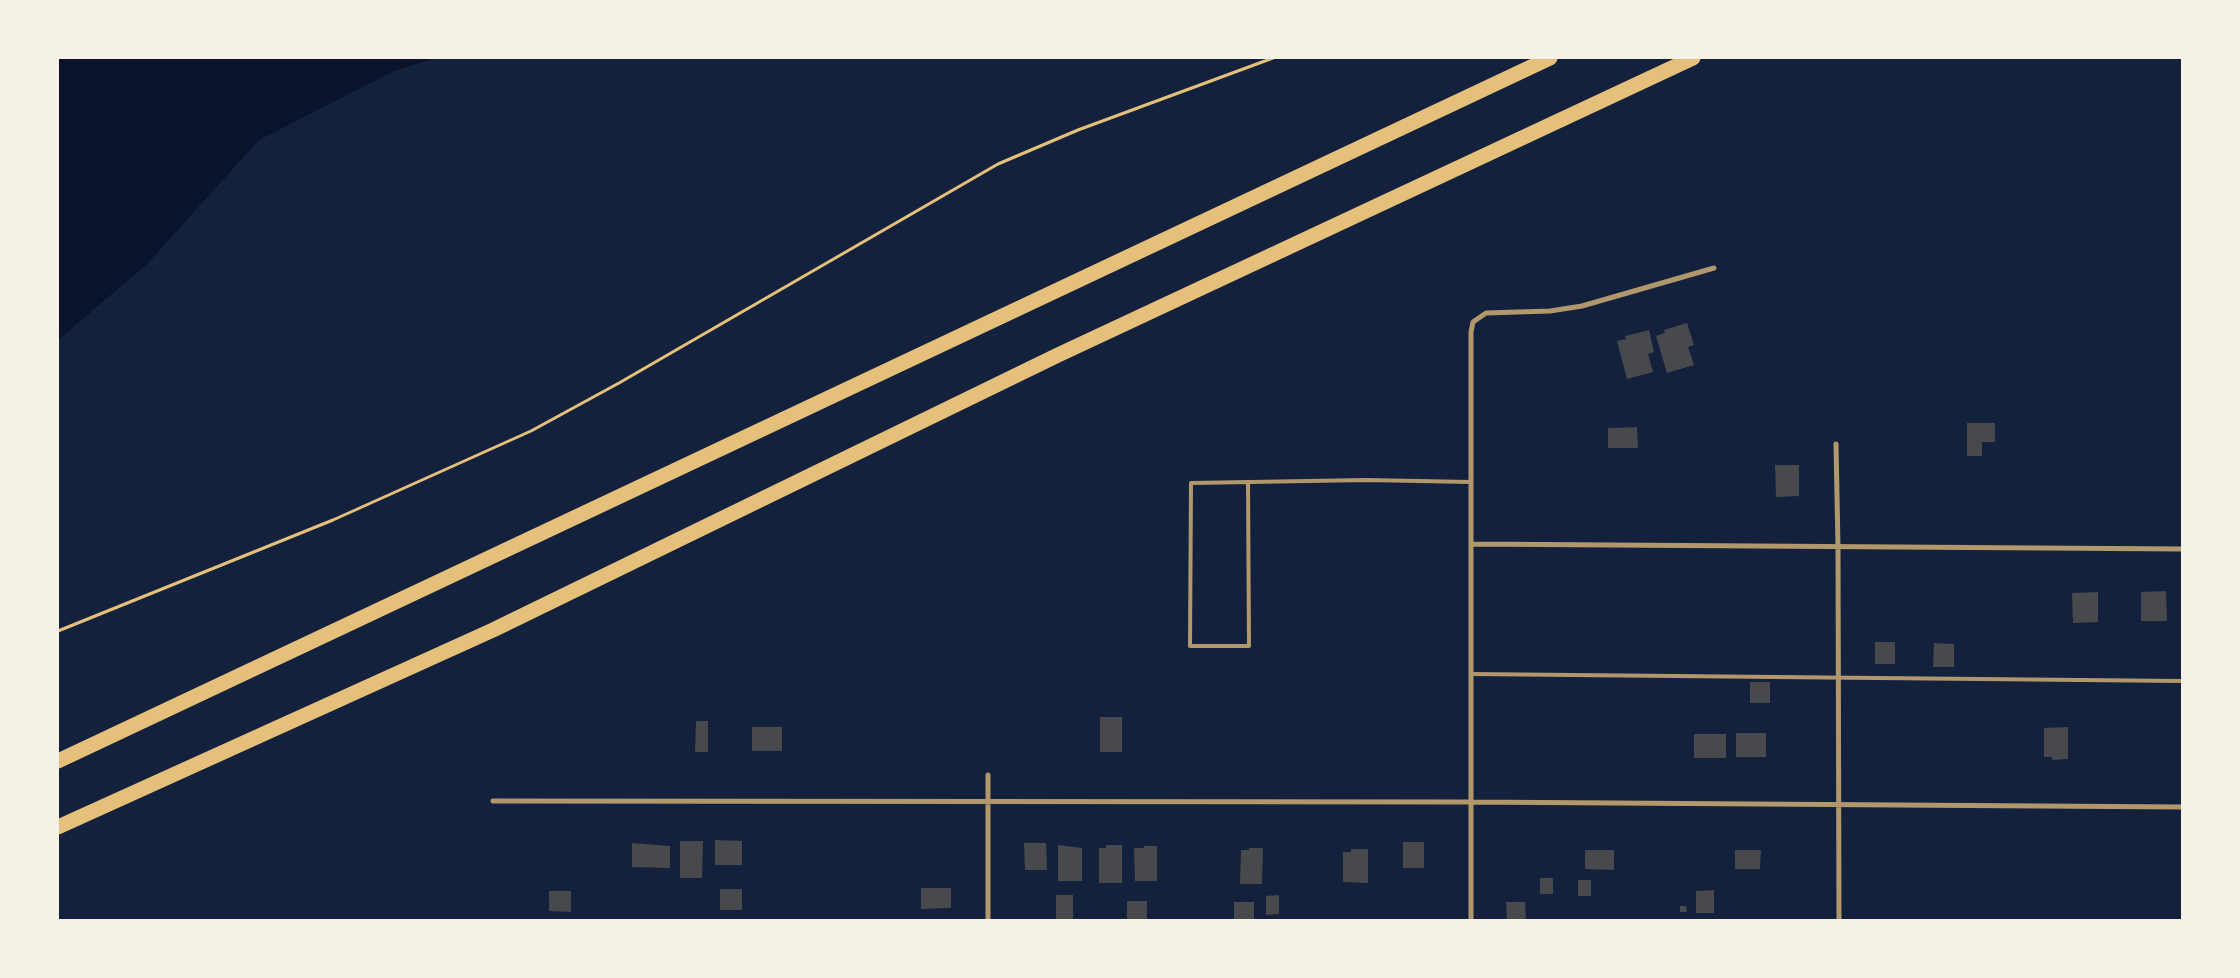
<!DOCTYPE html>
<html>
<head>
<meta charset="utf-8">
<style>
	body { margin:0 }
	#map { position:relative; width:2240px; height:978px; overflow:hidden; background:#14213d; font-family:"DM Sans",sans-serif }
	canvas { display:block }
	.frame { position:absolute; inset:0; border:59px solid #f6f1e7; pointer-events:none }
</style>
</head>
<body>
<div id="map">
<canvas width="2240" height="978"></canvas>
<div class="frame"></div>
</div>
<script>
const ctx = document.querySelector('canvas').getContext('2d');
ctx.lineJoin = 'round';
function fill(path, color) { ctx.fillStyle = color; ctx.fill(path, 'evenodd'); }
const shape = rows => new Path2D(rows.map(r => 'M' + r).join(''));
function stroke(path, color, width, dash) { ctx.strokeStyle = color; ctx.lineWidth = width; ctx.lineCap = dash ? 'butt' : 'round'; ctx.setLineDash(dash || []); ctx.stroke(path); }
fill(shape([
	[58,58,436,58,394,71,259,140,147,264,58,340]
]), '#0b132b');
fill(shape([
	[1687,323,1694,345,1688,347,1694,365,1667,373,1656,336,1665,333,1664,330],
	[1649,330,1654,352,1648,354,1653,372,1627,379,1617,341,1626,339,1625,336],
	[1967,423,1995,423,1995,442,1982,442,1982,456,1967,456],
	[1637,427,1638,448,1608,448,1608,428],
	[1775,465,1799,465,1799,496,1776,497],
	[2166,591,2167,621,2141,621,2141,592],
	[2098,592,2098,622,2073,623,2072,593],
	[1875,642,1895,642,1895,664,1875,664],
	[1934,643,1954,644,1954,667,1933,667],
	[1750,682,1770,682,1770,703,1750,703],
	[1100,717,1122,717,1122,752,1100,752],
	[696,721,708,721,708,752,695,752],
	[752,727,782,727,782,751,752,751],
	[2068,727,2068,759,2052,760,2052,757,2044,757,2044,728],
	[1736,733,1766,733,1766,757,1736,757],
	[1694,734,1726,734,1726,758,1694,758],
	[715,840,742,841,742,865,715,865],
	[680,841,703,841,702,878,680,878],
	[1403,842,1424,842,1424,868,1403,868],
	[632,843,670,846,670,868,632,867],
	[1024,843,1046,843,1047,870,1025,870],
	[1058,845,1082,848,1082,881,1058,881],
	[1106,845,1122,845,1122,883,1099,883,1099,848,1106,848],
	[1144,846,1157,846,1157,881,1135,881,1134,848,1144,848],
	[1249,848,1263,848,1262,884,1240,884,1241,850,1249,850],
	[1351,849,1368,849,1368,883,1343,882,1343,852,1351,852],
	[1585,850,1614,850,1614,870,1585,869],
	[1735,850,1761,850,1760,869,1735,869],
	[1540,878,1553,878,1553,894,1540,894],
	[1578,880,1591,880,1591,896,1578,896],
	[921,888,951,888,951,908,921,909],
	[720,889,742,889,742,910,720,910],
	[1714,890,1714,913,1696,913,1696,891],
	[549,891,571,891,571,912,549,911],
	[1056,895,1073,895,1073,920,1056,920],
	[1279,895,1279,914,1266,915,1266,896],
	[1127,901,1147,901,1147,920,1127,920],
	[1234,902,1254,902,1254,920,1234,920],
	[1506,902,1525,902,1526,920,1507,920],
	[1680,906,1686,906,1687,912,1680,912]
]), '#48494c');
stroke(shape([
	[58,631,333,520,531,431,619,383,998,164,1078,130,1273,58]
]), '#e5c07b', 3);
stroke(shape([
	[1248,482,1249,646,1190,646,1191,483,1367,480,1471,482],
	[1471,674,2182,681]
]), '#b1986c', 4);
stroke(shape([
	[1836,444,1838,547,1839,920],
	[1471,544,2182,549],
	[988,775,988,920],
	[493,801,1471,802,2182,807],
	[1471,920,1471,332,1473,322,1486,313,1550,311,1582,306,1714,268]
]), '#b1986c', 5);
stroke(shape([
	[58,761,1550,58],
	[58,827,493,630,1058,355,1693,58]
]), '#e5c07b', 15);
</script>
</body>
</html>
